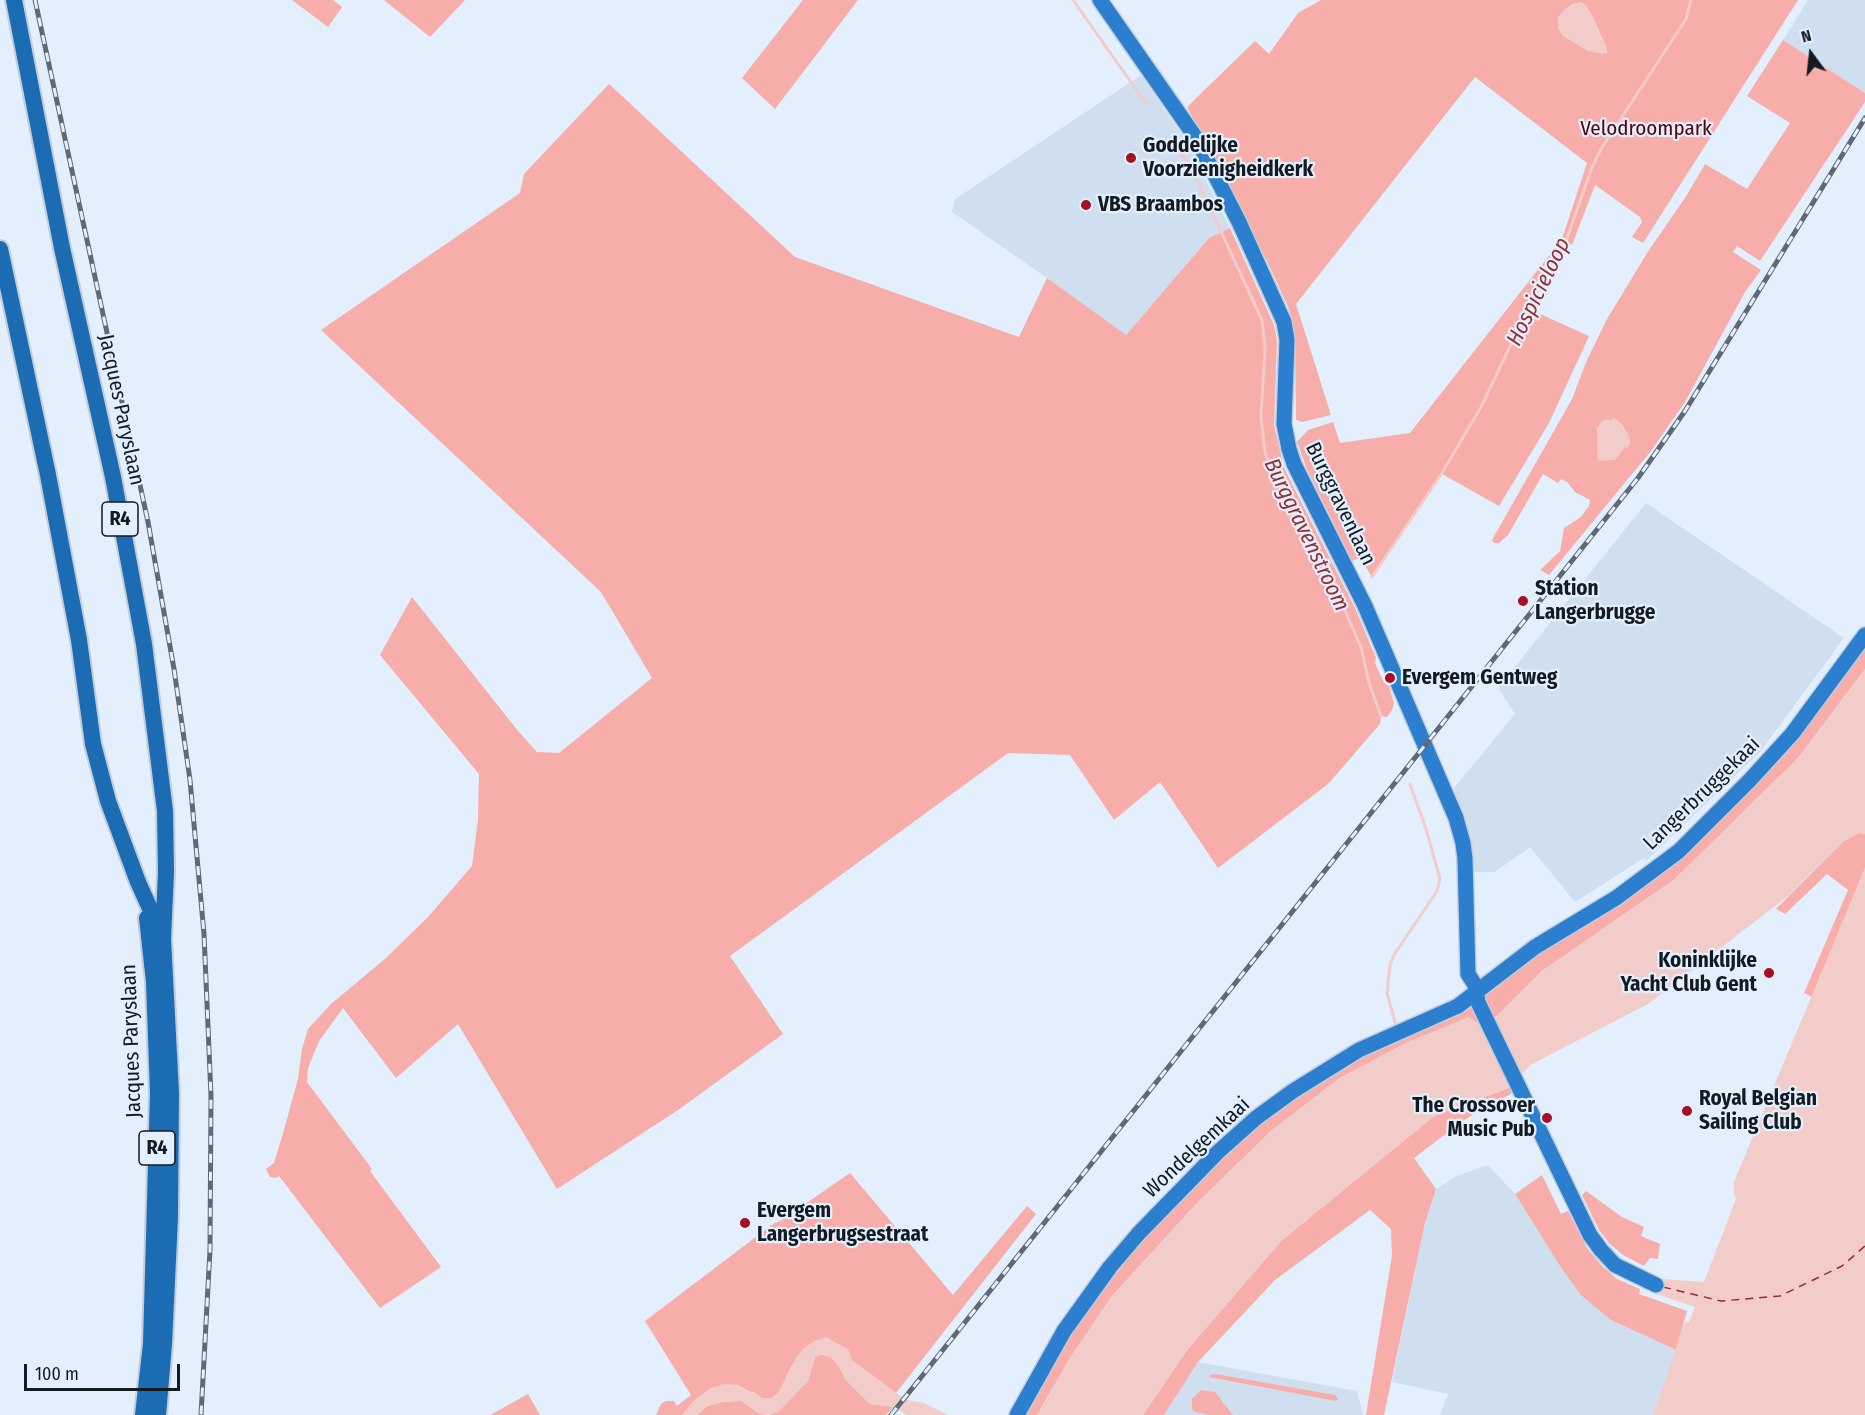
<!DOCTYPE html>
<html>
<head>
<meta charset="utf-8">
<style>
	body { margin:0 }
	#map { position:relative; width:1865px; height:1415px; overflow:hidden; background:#e3effd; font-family:"Fira Sans Condensed",sans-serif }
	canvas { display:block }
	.north { position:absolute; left:1781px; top:24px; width:60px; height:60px; -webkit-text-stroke:4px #e3effd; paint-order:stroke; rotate:345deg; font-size:16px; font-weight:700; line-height:24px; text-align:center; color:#131a22 }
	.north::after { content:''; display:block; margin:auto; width:21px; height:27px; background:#131a22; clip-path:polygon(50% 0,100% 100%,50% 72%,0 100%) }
	.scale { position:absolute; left:24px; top:1364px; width:156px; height:27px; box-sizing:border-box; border:3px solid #131a22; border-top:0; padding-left:8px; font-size:18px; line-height:21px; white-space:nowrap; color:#131a22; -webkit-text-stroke:4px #e3effd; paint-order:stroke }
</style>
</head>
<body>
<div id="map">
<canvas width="1865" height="1415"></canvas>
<div class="north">N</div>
<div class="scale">100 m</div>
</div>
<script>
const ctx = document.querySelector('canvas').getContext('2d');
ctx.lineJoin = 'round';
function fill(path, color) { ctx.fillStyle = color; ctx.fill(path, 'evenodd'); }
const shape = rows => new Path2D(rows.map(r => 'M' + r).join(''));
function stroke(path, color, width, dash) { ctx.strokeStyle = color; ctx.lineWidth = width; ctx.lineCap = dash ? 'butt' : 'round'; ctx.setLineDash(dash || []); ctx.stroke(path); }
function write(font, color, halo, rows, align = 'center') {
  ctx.font = font + ' "Fira Sans Condensed",sans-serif'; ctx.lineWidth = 4.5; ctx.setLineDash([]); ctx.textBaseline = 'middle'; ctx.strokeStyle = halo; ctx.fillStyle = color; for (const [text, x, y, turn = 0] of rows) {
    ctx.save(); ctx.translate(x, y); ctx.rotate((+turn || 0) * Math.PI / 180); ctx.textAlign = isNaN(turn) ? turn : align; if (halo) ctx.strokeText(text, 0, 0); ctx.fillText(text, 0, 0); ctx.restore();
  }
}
fill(shape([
	[1808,0,1865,0,1865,93,1783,40],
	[1141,75,1187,143,1230,228,1209,238,1125,336,1047,278,952,212,955,199],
	[1646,503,1844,638,1760,752,1646,861,1644,858,1575,902,1530,847,1495,872,1474,872,1454,788,1515,714,1498,688],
	[1488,1165,1515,1194,1560,1266,1611,1320,1676,1350,1653,1415,1440,1415,1448,1394,1392,1382,1425,1223,1436,1189,1457,1176],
	[1198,1362,1357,1391,1363,1415,1164,1415]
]), '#d0dff0');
fill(shape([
	[292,0,333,0,342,7,328,27],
	[384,0,465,0,430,37],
	[803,0,858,0,775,109,742,78],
	[1321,0,1798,0,1643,243,1632,237,1642,222,1640,217,1595,185,1572,245,1566,242,1529,309,1589,336,1549,423,1499,506,1442,474,1372,577,1360,558,1352,561,1306,467,1297,442,1308,430,1333,422,1340,443,1410,433,1562,239,1587,163,1475,77,1296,304,1331,415,1302,422,1296,420,1295,341,1289,309,1268,263,1187,107,1255,41,1269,54,1298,13],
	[1783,40,1865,93,1865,102,1760,261,1737,246,1733,252,1761,270,1745,292,1685,402,1651,451,1549,575,1540,570,1560,551,1564,528,1581,517,1589,506,1590,500,1575,492,1567,482,1561,479,1558,483,1543,474,1508,535,1499,543,1494,543,1492,540,1572,399,1587,360,1607,319,1649,250,1685,198,1705,164,1747,189,1790,123,1747,96],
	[1614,418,1622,425,1628,435,1630,441,1628,447,1625,447,1598,460,1597,428,1604,420,1611,420],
	[609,84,795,257,1019,337,1047,278,1126,335,1209,238,1230,228,1274,325,1277,341,1274,425,1284,468,1356,610,1376,658,1375,663,1384,683,1389,686,1394,703,1392,710,1387,717,1381,716,1380,724,1328,784,1218,868,1160,782,1114,820,1070,755,1008,753,730,956,783,1034,678,1110,557,1189,458,1024,396,1078,343,1008,319,1041,308,1068,307,1082,372,1169,370,1171,441,1267,380,1308,279,1176,276,1178,270,1177,266,1169,274,1163,282,1137,298,1079,302,1049,308,1029,331,1004,386,958,428,917,472,866,478,819,479,774,380,655,412,597,518,731,537,752,559,753,652,678,601,592,321,330,520,193,524,174],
	[1865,648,1865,669,1798,758,1675,879,1542,971,1497,1016,1483,1023,1410,1041,1340,1078,1271,1131,1196,1204,1112,1296,1070,1358,1037,1415,1025,1415,1070,1335,1115,1272,1144,1238,1223,1157,1261,1124,1297,1097,1363,1057,1480,999,1539,952,1684,856,1754,786,1797,738],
	[1859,833,1865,834,1865,868,1812,997,1804,993,1848,890,1827,874,1785,914,1776,909,1844,841],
	[1511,1087,1513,1089,1511,1094,1484,1107,1460,1123,1414,1158,1436,1189,1425,1223,1384,1415,1366,1415,1392,1256,1391,1229,1370,1210,1275,1280,1198,1362,1164,1415,1143,1415,1188,1349,1281,1241,1434,1116],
	[850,1173,953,1295,1027,1206,1036,1214,896,1393,853,1361,814,1341,797,1357,779,1392,772,1398,762,1398,753,1392,711,1388,695,1400,682,1415,656,1415,661,1404,666,1401,674,1401,677,1406,691,1395,645,1321,773,1224,782,1220],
	[1542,1175,1561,1214,1568,1211,1587,1248,1602,1266,1617,1279,1640,1289,1639,1294,1687,1311,1676,1350,1611,1320,1581,1295,1560,1266,1515,1194],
	[1586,1191,1622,1217,1644,1227,1641,1236,1660,1244,1658,1259,1650,1258,1644,1266,1623,1255,1610,1244,1599,1230,1582,1195],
	[821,1354,832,1358,840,1368,846,1380,870,1404,893,1407,886,1415,768,1415,778,1412,808,1381,815,1357],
	[1216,1374,1335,1395,1338,1399,1336,1401,1209,1377,1210,1375],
	[1201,1390,1215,1392,1233,1415,1210,1415,1195,1412,1192,1409,1192,1399],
	[528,1394,540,1415,490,1415],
	[742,1401,755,1411,765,1415,697,1415,707,1406,718,1402]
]), '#f7ada9');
fill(shape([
	[1581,2,1586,5,1594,19,1607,48,1607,53,1604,54,1588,51,1563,36,1558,28,1558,17,1565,9,1572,4],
	[1614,418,1622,425,1628,435,1630,441,1628,448,1625,447,1615,460,1598,461,1597,428,1604,420,1611,420],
	[1865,669,1865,834,1859,833,1844,841,1788,896,1648,1004,1530,1065,1512,1087,1434,1116,1281,1241,1188,1349,1143,1415,1037,1415,1070,1358,1112,1296,1196,1204,1271,1131,1340,1078,1410,1041,1469,1017,1478,1023,1482,1023,1497,1016,1542,971,1675,879,1798,758],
	[1865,868,1865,1415,1653,1415,1685,1322,1689,1322,1695,1307,1656,1294,1657,1291,1662,1279,1704,1282,1736,1199,1734,1193,1734,1182],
	[826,1337,848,1349,853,1361,896,1393,907,1400,924,1403,948,1415,907,1415,893,1407,870,1404,846,1380,840,1368,832,1358,821,1354,815,1357,808,1381,778,1412,765,1415,755,1411,742,1401,729,1401,707,1406,697,1415,682,1415,695,1400,711,1388,724,1384,738,1385,762,1398,772,1398,779,1392,791,1366,804,1348,814,1341]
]), '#f2ccc9');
stroke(shape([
	[1073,0,1147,105],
	[1180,152,1191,167,1262,320,1265,349,1261,416,1265,453,1278,484,1332,581,1361,647,1369,683,1381,716],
	[1372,577,1442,473,1481,407,1528,309,1566,241,1591,170,1601,149,1686,19,1691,0],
	[1395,1022,1387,993,1390,965,1394,955,1437,891,1440,879,1426,829,1410,784]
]), '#f2ccc9', 3);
stroke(shape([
	[1663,1287,1721,1301,1780,1296,1842,1266,1865,1246]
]), '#972d30', 1.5, [8, 6]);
const major = shape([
	[1100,0,1196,138,1239,222,1284,322,1287,340,1284,424,1289,449,1294,464,1365,606,1456,818,1463,843,1465,859,1468,974,1475,985,1478,1002,1487,1021,1590,1235,1601,1250,1615,1265,1656,1285],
	[1017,1415,1064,1331,1110,1267,1139,1233,1218,1152,1256,1118,1293,1091,1359,1050,1458,1006,1535,947,1616,898,1679,851,1749,781,1792,734,1865,635]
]);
const highway = shape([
	[14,0,62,248,113,477,144,644,165,811,166,872,163,939,171,1093,170,1217,164,1344,158,1415],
	[0,249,48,475,79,640,93,744,108,801,138,882,161,933],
	[143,1415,151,1344,158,1093,154,982,147,918]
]);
stroke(major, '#c2cdda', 18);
stroke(highway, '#c2cdda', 20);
stroke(major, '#2b7fce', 15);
stroke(highway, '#1c6cb4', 16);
const rail = shape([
	[35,0,148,522,174,669,190,780,204,934,211,1096,210,1250,201,1415],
	[891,1415,1638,478,1685,411,1865,118]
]);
stroke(rail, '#606973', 5);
stroke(rail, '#e3effd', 3, [9]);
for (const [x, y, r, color] of [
	[1131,158,6,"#a71024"],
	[1086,205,6,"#a71024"],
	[1523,601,6,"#a71024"],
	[1390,678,6,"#a71024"],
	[1769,973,6,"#a71024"],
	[1687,1111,6,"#a71024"],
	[1547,1118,6,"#a71024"],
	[745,1223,6,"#a71024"]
]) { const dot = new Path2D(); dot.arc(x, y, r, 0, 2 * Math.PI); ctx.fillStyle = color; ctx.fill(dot); stroke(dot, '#e3effd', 2); }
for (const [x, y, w] of [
	[120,519,36],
	[157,1148,36]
]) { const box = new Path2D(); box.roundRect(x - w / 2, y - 17, w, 34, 4.5); ctx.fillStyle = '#e3effd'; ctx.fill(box); stroke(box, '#131a22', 1.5); }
write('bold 20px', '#131a22', null, [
	["R4",120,519],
	["R4",157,1148]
]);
write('21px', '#54010b', '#e3effd', [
	["Velodroompark",1646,129]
]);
write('bold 21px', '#131a22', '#e3effd', [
	["Goddelijke",1143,146],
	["Voorzienigheidkerk",1143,170],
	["VBS Braambos",1098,205],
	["Station",1535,589],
	["Langerbrugge",1535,613],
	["Evergem Gentweg",1402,678],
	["Koninklijke",1757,961,"right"],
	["Yacht Club Gent",1757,985,"right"],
	["Royal Belgian",1699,1099],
	["Sailing Club",1699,1123],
	["The Crossover",1535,1106,"right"],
	["Music Pub",1535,1130,"right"],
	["Evergem",757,1211],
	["Langerbrugsestraat",757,1235]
], 'left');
write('21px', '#131a22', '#e3effd', [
	["Jacques Paryslaan",121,410,78],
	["Burggravenlaan",1340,504,64],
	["Langerbruggekaai",1702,794,-44],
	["Jacques Paryslaan",132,1041,-92],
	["Wondelgemkaai",1197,1148,-43]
]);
write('italic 22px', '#972d30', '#e3effd', [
	["Hospicieloop",1539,292,-64],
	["Burggravenstroom",1306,535,64]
]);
</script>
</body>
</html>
